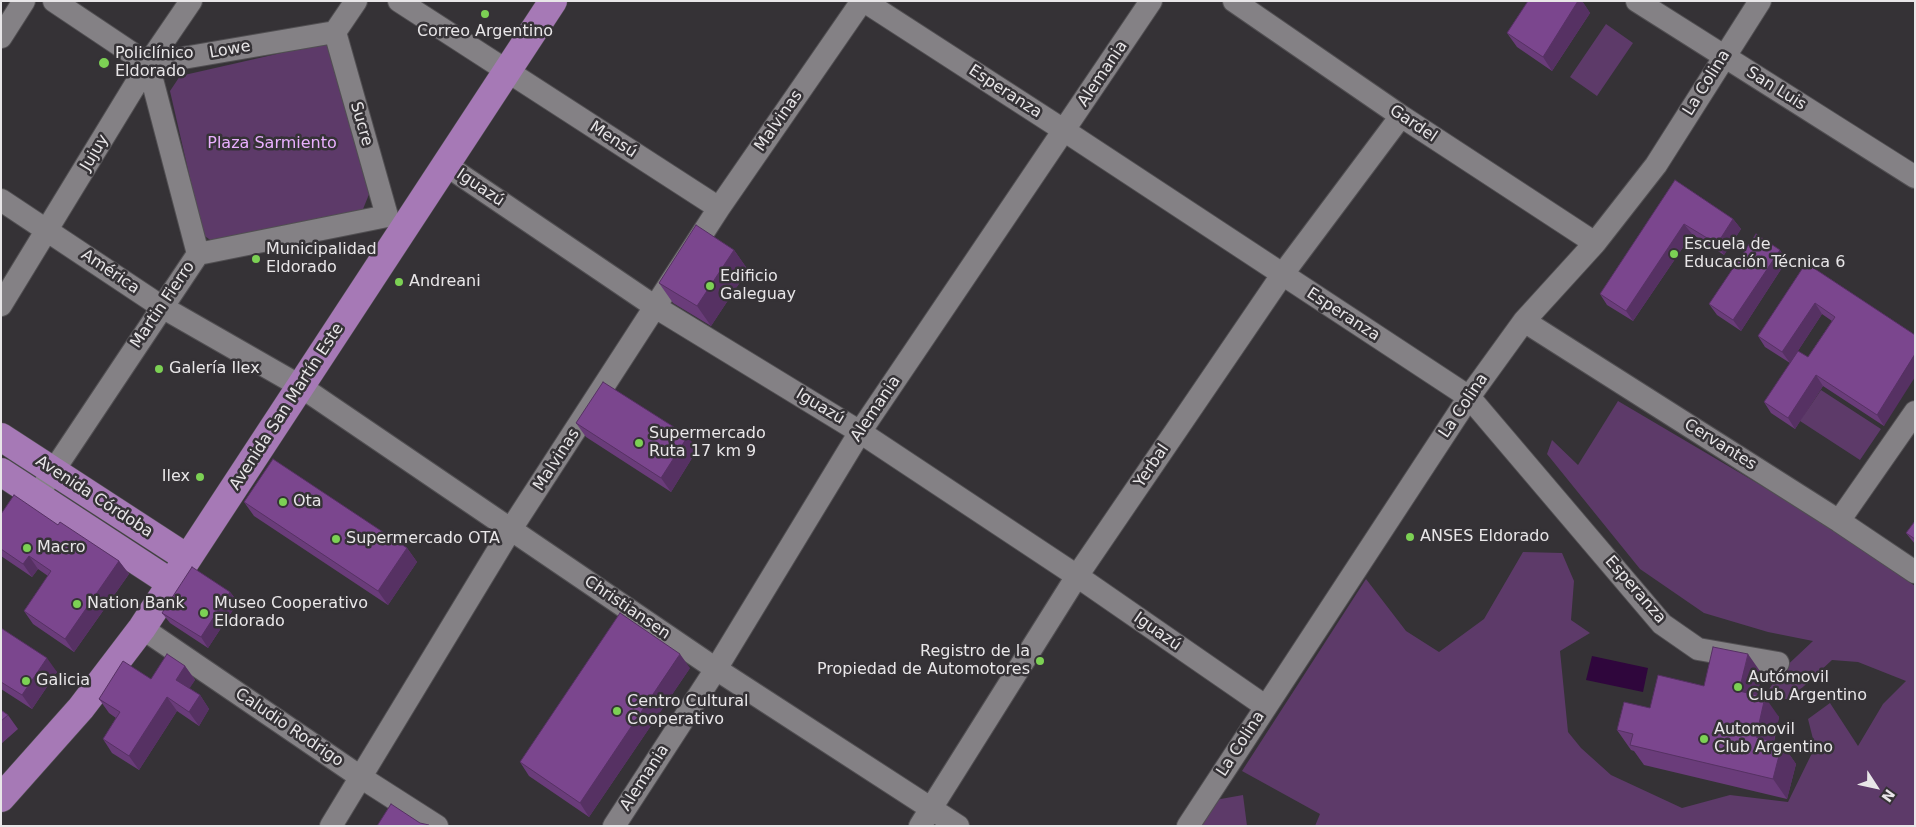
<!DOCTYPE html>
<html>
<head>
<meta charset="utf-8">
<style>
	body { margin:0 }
	#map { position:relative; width:1916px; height:827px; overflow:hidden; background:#353236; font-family:"DejaVu Sans",sans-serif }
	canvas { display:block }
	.frame { position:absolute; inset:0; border:2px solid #e8e6e8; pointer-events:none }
	.north { position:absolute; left:1851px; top:762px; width:50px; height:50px; -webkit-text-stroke:4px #353236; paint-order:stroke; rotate:125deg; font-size:14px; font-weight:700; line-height:20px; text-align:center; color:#e8e6e8 }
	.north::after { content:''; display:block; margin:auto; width:18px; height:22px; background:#e8e6e8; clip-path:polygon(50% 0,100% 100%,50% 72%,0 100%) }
</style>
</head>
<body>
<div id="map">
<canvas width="1916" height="827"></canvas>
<div class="frame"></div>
<div class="north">N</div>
</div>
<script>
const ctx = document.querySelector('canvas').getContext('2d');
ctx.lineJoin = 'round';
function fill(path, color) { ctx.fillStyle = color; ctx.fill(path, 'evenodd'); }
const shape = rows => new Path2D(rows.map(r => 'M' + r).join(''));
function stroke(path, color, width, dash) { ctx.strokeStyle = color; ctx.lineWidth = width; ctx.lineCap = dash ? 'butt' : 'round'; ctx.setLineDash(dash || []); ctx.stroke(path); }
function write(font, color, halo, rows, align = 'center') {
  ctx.font = font + ' "DejaVu Sans",sans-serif'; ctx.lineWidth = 5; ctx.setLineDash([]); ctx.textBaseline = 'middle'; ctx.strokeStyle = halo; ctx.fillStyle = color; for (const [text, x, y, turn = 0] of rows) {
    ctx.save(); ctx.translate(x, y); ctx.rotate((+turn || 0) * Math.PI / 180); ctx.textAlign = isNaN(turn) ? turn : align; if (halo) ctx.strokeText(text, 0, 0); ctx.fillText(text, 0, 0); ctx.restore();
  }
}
fill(shape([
	[1606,24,1633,43,1597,96,1570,77],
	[325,43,343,58,374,182,361,214,218,245,203,235,170,91,180,76],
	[1821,390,1881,429,1860,460,1800,421],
	[1618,401,1818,519,1915,586,1915,826,1315,826,1320,814,1242,771,1366,579,1406,631,1439,652,1484,619,1523,552,1562,553,1574,581,1571,620,1590,633,1560,651,1568,732,1581,748,1611,775,1682,808,1730,795,1788,802,1815,747,1808,719,1830,703,1858,746,1883,704,1906,681,1858,662,1832,660,1790,699,1763,699,1780,672,1813,641,1768,632,1704,613,1640,569,1547,454,1552,440,1578,465],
	[1243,795,1247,826,1198,826,1215,800]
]), '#5d3a69');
fill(shape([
	[1592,656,1648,668,1643,692,1586,680]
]), '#2f063c');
const minor = shape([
	[54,1,148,64,335,32],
	[399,1,719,208],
	[864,1,1065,131,1469,397,1662,624,1698,649,1778,663],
	[1234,1,1401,116,1595,243],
	[1637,1,1915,177],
	[335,32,387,216],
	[335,32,356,1],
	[1,37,24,1],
	[446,165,657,308,860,432,1077,576,1265,706],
	[1,200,162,307,300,386,716,669,958,826],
	[198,254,387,216],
	[1,305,148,64,191,1],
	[1524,321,1839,521,1915,572],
	[44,485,198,254,148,64],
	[1839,521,1915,412],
	[142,628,362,778,437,826],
	[331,826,511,529,719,208,862,1],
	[614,826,716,669,860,432,1151,1],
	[920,826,1077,576,1282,275,1401,116],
	[1188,826,1469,397,1524,321,1595,243,1656,165,1760,1]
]);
const major = shape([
	[1,437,187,558],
	[1,472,171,583],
	[1,798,81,708,142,628,553,1]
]);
stroke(minor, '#514f52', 24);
stroke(major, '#514f52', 29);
stroke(minor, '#848185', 22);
stroke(major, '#a679b6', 28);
fill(shape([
	[1528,1,1582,1,1590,13,1552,71,1517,47,1507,33],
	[1675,180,1733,219,1741,229,1724,255,1692,234,1633,321,1607,305,1600,294],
	[734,250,748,270,711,326,673,303,659,283],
	[1787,260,1741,331,1717,315,1709,304],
	[1806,263,1915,335,1884,426,1823,386,1795,429,1771,413,1764,402,1808,357,1832,321,1822,314,1790,363,1765,347,1758,336],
	[576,423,697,450,671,492,586,437],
	[244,502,407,548,417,562,388,605,254,516],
	[1,514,58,525,119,561,129,574,74,652,33,624,24,611,48,576,38,569,32,577,1,556],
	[1915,521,1915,544,1906,533],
	[230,592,238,602,208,648,170,623,162,613],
	[1,628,57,672,32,709,1,689],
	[185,666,195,680,189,688,200,695,209,709,199,726,177,711,139,770,112,753,103,739,116,718,109,713,99,699],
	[690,668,589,817,529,776,520,762],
	[1762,674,1757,695,1779,717,1774,742,1782,744,1796,764,1787,799,1644,765,1634,751,1631,750,1617,730,1704,686],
	[1,710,8,715,18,729,1,744]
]), '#6a3c7a');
fill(shape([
	[1578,1,1582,1,1590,13,1552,71,1543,57],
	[1733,219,1741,229,1724,255,1717,244],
	[1684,224,1692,234,1633,321,1626,311],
	[734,250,748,270,711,326,697,306],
	[1780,250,1787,260,1741,331,1733,320],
	[1815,303,1822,314,1790,363,1782,352],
	[1915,354,1915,377,1884,426,1877,415],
	[1816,375,1823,386,1795,429,1788,418],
	[688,436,697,450,671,492,661,478],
	[407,548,417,562,388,605,378,591],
	[29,556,38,569,32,577,23,564],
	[119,561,129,574,74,652,65,639],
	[230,592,238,602,208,648,201,637],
	[680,654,690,668,589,817,580,803],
	[1748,654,1762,674,1753,711,1739,691],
	[47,658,57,672,32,709,22,695],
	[185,666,195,680,186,694,176,680],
	[200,695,209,709,199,726,189,712],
	[167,697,177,711,139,770,129,756],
	[1765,697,1779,717,1770,757,1756,737],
	[1782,744,1796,764,1787,799,1773,779]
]), '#563163');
const building = shape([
	[1528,1,1578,1,1543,57,1507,33,1528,1],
	[1675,180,1733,219,1717,244,1684,224,1626,311,1600,294,1675,180],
	[696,225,734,250,697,306,659,283,696,225],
	[1756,234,1780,250,1733,320,1709,304,1756,234],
	[1806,263,1915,335,1915,354,1877,415,1816,375,1788,418,1764,402,1798,351,1808,357,1835,317,1815,303,1782,352,1758,336,1806,263],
	[603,382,688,436,661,478,576,423,603,382],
	[273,459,407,548,378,591,244,502,273,459],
	[14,495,58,525,60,522,119,561,65,639,24,611,51,571,29,556,23,564,1,549,1,514,14,495],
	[1915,521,1915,539,1906,533,1915,521],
	[192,567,230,592,201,637,162,613,192,567],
	[620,613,680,654,580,803,520,762,620,613],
	[1,628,47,658,22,695,1,682,1,628],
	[1713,647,1748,654,1739,691,1765,697,1756,737,1782,744,1773,779,1630,745,1633,734,1617,730,1624,702,1650,708,1658,675,1704,686,1713,647],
	[167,654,185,666,176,680,200,695,189,712,167,697,129,756,103,739,120,712,99,699,123,661,151,679,167,654],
	[1,710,8,715,1,721,1,710],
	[391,804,420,823,429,825,428,826,377,826,391,804]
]);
fill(building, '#7b468e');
stroke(building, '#563163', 1);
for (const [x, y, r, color] of [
	[485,14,5,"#7cd154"],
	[104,63,6,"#7cd154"],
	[1674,254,5,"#7cd154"],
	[256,259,5,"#7cd154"],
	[399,282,5,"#7cd154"],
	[710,286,5,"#7cd154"],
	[159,369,5,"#7cd154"],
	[639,443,5,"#7cd154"],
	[200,477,5,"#7cd154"],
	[283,502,5,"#7cd154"],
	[1410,537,5,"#7cd154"],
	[336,539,5,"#7cd154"],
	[27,548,5,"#7cd154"],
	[77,604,5,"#7cd154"],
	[204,613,5,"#7cd154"],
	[1040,661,5,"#7cd154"],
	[26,681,5,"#7cd154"],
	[1738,687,5,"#7cd154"],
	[617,711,5,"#7cd154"],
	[1704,739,5,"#7cd154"]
]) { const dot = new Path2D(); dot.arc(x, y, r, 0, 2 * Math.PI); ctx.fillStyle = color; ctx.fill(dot); stroke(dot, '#353236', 2); }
write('16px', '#e8e6e8', '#353236', [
	["Correo Argentino",485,32,"center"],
	["Policlínico",115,54],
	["Eldorado",115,72],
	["Escuela de",1684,245],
	["Educación Técnica 6",1684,263],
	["Municipalidad",266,250],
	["Eldorado",266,268],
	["Edificio",720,277],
	["Galeguay",720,295],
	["Andreani",409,282],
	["Galería Ilex",169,369],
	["Supermercado",649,434],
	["Ruta 17 km 9",649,452],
	["Ilex",190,477,"right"],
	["Ota",293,502],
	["ANSES Eldorado",1420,537],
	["Supermercado OTA",346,539],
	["Macro",37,548],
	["Nation Bank",87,604],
	["Museo Cooperativo",214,604],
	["Eldorado",214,622],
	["Registro de la",1030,652,"right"],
	["Propiedad de Automotores",1030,670,"right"],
	["Autómovil",1748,678],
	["Club Argentino",1748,696],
	["Galicia",36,681],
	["Centro Cultural",627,702],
	["Cooperativo",627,720],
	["Automovil",1714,730],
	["Club Argentino",1714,748]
], 'left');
write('16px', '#e8e6e8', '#353236', [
	["Lowe",230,50,-10],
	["Alemania",1103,74,-56],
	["La Colina",1707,83,-58],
	["San Luis",1776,89,32],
	["Esperanza",1005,92,33],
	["Malvinas",779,121,-55],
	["Sucre",361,124,74],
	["Gardel",1413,124,34],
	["Mensú",613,140,33],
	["Jujuy",95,153,-59],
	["Iguazú",480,188,34],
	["América",110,272,34],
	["Martin Fierro",163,305,-56],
	["Esperanza",1343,315,33],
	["La Colina",1464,406,-56],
	["Avenida San Martín Este",287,407,-57],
	["Iguazú",820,407,31],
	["Alemania",876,409,-56],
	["Cervantes",1720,445,32],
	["Malvinas",557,460,-57],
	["Yerbal",1152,466,-56],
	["Avenida Córdoba",94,497,33],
	["Esperanza",1635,590,49],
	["Christiansen",627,608,34],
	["Iguazú",1157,632,35],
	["Caludio Rodrigo",289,728,34],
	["La Colina",1241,744,-57],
	["Alemania",645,778,-57]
]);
write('16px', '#eab0ff', '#353236', [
	["Plaza Sarmiento",272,144]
]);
</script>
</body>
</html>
